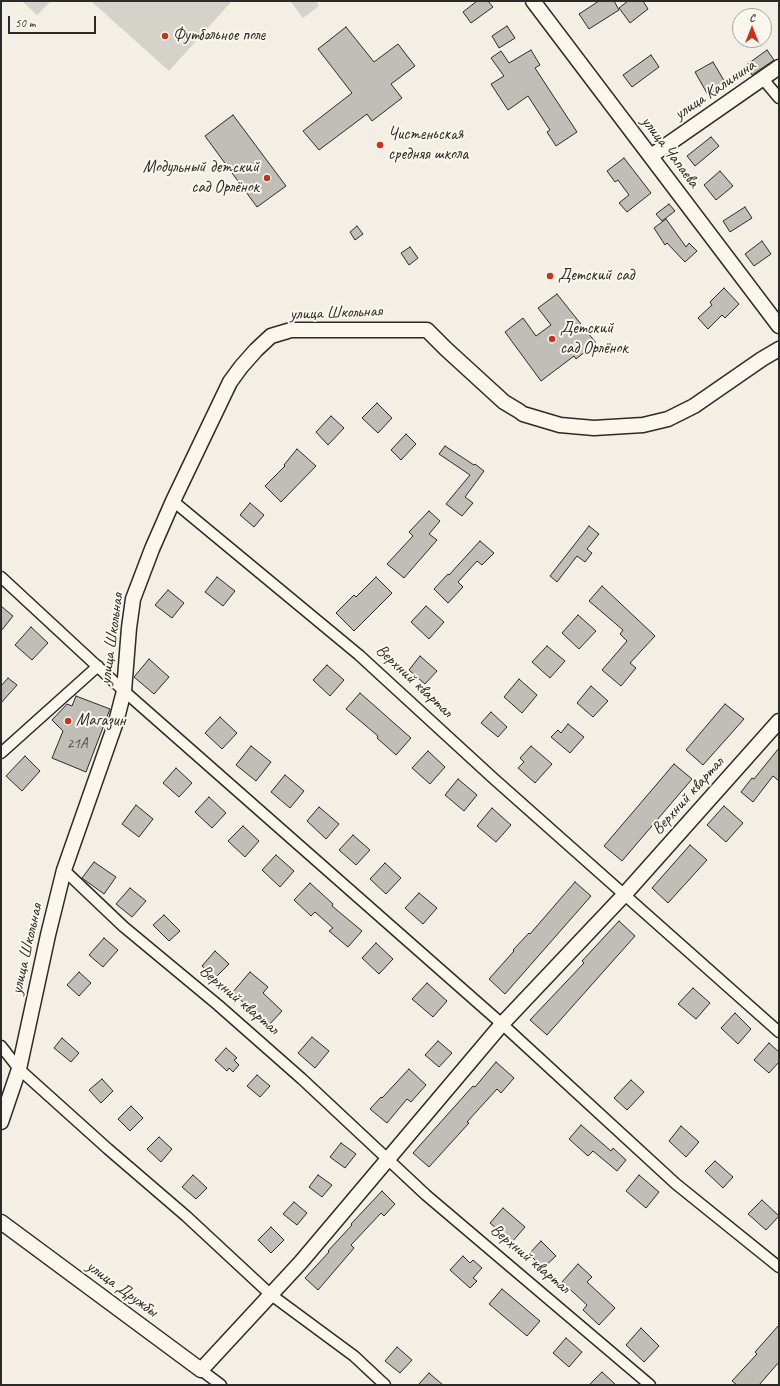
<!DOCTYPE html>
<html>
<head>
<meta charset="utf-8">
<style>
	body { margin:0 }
	#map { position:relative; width:780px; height:1386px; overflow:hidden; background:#f3efe4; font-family:Caveat,sans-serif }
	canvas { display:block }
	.frame { position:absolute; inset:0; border:2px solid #2b2b2b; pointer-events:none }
	.north { position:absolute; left:732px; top:8px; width:40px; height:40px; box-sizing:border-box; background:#fbf7ec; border:1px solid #a8a59f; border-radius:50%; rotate:0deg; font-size:11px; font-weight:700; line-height:16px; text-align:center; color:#2b2b2b }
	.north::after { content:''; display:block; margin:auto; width:14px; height:18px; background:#c8321e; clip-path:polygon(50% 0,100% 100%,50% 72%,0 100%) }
	.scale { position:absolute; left:8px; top:16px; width:88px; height:18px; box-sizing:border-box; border:2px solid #2b2b2b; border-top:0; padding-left:5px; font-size:12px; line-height:14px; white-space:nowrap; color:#2b2b2b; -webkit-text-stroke:3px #fbf7ec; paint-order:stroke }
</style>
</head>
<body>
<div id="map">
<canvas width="780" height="1386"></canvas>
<div class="frame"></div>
<div class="north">С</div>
<div class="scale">50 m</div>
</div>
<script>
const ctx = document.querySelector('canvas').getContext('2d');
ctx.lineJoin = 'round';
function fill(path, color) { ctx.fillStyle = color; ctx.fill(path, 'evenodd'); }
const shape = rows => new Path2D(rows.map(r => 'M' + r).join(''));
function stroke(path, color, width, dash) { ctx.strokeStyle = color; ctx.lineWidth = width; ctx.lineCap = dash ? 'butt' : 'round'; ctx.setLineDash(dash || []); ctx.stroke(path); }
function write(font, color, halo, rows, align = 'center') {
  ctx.font = font + ' Caveat,sans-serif'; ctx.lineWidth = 4; ctx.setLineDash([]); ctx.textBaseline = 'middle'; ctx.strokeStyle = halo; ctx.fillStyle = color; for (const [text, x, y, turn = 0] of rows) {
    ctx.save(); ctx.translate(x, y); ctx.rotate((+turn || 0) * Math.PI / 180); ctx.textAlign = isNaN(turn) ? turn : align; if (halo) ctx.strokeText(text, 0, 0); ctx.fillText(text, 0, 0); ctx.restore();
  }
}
fill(shape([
	[22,1,51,1,37,15],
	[91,1,232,1,169,71],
	[290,1,316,1,319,6,303,18]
]), '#d5d2c9');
const building = shape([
	[477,1,488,1,493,7,471,23,463,12,477,1],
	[599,1,614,1,619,10,589,29,579,14,599,1],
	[628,1,643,1,648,9,630,23,619,8,628,1],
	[507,26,515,38,499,48,492,36,507,26],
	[346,27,374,62,398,44,415,66,391,84,402,98,372,121,367,114,319,150,303,131,352,93,318,49,346,27],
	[531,50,540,65,535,68,577,132,556,146,547,132,550,130,528,96,508,110,491,84,504,76,491,58,501,51,509,63,531,50],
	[767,50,774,60,752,75,745,66,767,50],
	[651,55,659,67,632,87,623,75,651,55],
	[713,62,726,84,708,95,695,72,713,62],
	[233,115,286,186,257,207,205,136,233,115],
	[711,137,719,146,695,166,687,156,711,137],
	[624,158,651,193,627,212,619,203,629,195,618,180,615,182,607,171,624,158],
	[720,171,733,186,716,200,704,185,720,171],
	[669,204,675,211,662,221,656,214,669,204],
	[745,207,752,218,730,232,723,221,745,207],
	[666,219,686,247,689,243,697,251,685,262,667,243,665,245,654,228,666,219],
	[357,226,363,234,355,240,350,232,357,226],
	[762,241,771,254,754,266,745,254,762,241],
	[410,247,418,258,409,265,401,253,410,247],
	[724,288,739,304,725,318,722,315,708,329,698,318,712,305,710,302,724,288],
	[557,294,596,343,576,359,574,356,541,381,505,332,523,318,536,336,551,325,538,308,557,294],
	[377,403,392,418,378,433,362,418,377,403],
	[331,416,344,428,328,445,316,432,331,416],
	[406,434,416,444,401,460,391,450,406,434],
	[445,446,474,465,475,464,484,471,465,497,473,503,462,516,446,504,470,475,439,454,445,446],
	[297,449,316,466,281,502,265,486,285,466,284,465,297,449],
	[250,503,264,515,254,527,240,515,250,503],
	[429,511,440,521,429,534,437,540,404,578,387,564,413,536,409,532,429,511],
	[589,526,599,534,587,549,592,553,585,562,577,556,557,582,550,576,589,526],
	[480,541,494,553,482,565,477,561,458,582,463,587,448,603,434,589,448,574,449,575,480,541],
	[217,577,235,591,223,606,205,592,217,577],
	[376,577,392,593,354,631,336,613,354,595,356,597,376,577],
	[602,586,655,636,630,663,636,668,621,686,602,670,627,641,620,634,623,630,589,601,602,586],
	[168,590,184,603,172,618,155,605,168,590],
	[1,606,13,616,1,631,1,606],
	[426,606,444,622,429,639,411,622,426,606],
	[578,615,596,631,579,649,562,633,578,615],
	[31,627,48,643,32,660,15,645,31,627],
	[547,646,565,661,550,678,532,662,547,646],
	[420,656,437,671,425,684,409,670,420,656],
	[149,659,169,677,154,694,134,677,149,659],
	[327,665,344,680,330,696,313,680,327,665],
	[8,678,17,685,1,703,1,686,8,678],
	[519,679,537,695,522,713,504,697,519,679],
	[591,686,608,701,593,717,577,703,591,686],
	[360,693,411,738,396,755,377,738,378,736,346,709,360,693],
	[76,696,110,709,86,772,52,758,63,731,52,720,67,704,72,706,76,696],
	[725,704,744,719,703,765,686,750,725,704],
	[491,712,507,727,498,737,481,723,491,712],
	[220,717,237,733,222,749,205,733,220,717],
	[568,724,584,737,570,753,551,737,558,730,561,733,568,724],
	[251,746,271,762,256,781,236,765,251,746],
	[531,746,552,764,535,783,518,768,524,762,520,758,531,746],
	[779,748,779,781,773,776,753,802,741,792,752,778,754,779,779,748],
	[428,751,445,767,430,784,412,768,428,751],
	[25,756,40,771,22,791,6,776,25,756],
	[674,764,692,779,622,861,604,846,674,764],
	[176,768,192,783,179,797,163,783,176,768],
	[285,775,304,791,290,808,271,792,285,775],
	[458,779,477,795,464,811,445,795,458,779],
	[209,797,226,813,212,828,195,812,209,797],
	[136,805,153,819,139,837,122,824,136,805],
	[724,806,743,823,726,842,707,825,724,806],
	[319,807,339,824,326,839,307,821,319,807],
	[492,808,511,825,496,842,477,826,492,808],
	[243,826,259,841,245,857,228,841,243,826],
	[353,835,370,850,356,865,339,850,353,835],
	[690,845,707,860,668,903,652,888,690,845],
	[276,855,294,871,280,887,262,870,276,855],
	[94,862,116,877,104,894,82,878,94,862],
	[385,863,401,878,386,894,370,879,385,863],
	[575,882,591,896,505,994,489,979,514,951,513,950,529,933,530,934,575,882],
	[310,883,333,904,332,906,362,931,348,947,329,931,333,928,315,912,311,916,294,900,310,883],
	[130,888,146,901,132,917,116,904,130,888],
	[419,893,437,908,423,924,405,908,419,893],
	[164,915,180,931,169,941,153,925,164,915],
	[619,921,635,936,547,1035,530,1020,584,963,582,961,619,921],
	[104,938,118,950,103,967,89,955,104,938],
	[376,943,393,959,379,974,362,958,376,943],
	[215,951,229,964,215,978,202,966,215,951],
	[79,972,91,983,79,996,67,985,79,972],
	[250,972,268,987,263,993,282,1011,268,1026,255,1012,232,993,250,972],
	[427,983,447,1001,433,1017,412,999,427,983],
	[693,988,710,1003,696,1019,678,1004,693,988],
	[735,1013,751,1029,738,1044,721,1028,735,1013],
	[312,1037,329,1051,315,1068,298,1053,312,1037],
	[62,1038,79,1053,71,1062,54,1048,62,1038],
	[438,1041,452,1053,439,1067,425,1055,438,1041],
	[769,1043,779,1052,779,1062,769,1073,754,1060,769,1043],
	[226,1048,237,1058,234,1060,239,1065,233,1072,229,1068,227,1071,215,1060,226,1048],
	[496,1062,514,1078,501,1093,497,1089,467,1122,469,1123,429,1167,413,1153,473,1086,475,1087,496,1062],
	[409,1069,426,1085,411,1102,407,1099,387,1123,370,1109,381,1097,382,1098,409,1069],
	[257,1075,270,1086,260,1097,247,1086,257,1075],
	[102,1079,113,1091,101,1103,89,1090,102,1079],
	[631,1080,644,1092,627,1110,614,1098,631,1080],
	[131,1106,143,1118,130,1131,118,1119,131,1106],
	[581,1125,611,1151,613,1148,626,1160,617,1171,593,1151,588,1156,569,1139,581,1125],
	[681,1126,699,1142,686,1157,669,1141,681,1126],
	[159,1137,172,1149,161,1162,147,1149,159,1137],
	[341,1143,356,1154,345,1168,330,1157,341,1143],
	[715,1161,733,1177,723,1188,705,1171,715,1161],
	[193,1175,207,1188,196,1199,182,1187,193,1175],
	[318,1175,332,1185,322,1197,309,1187,318,1175],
	[639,1175,659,1192,646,1208,626,1191,639,1175],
	[382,1191,395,1204,384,1216,381,1213,351,1245,354,1248,318,1290,305,1278,329,1252,328,1251,352,1225,351,1224,382,1191],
	[762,1200,779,1216,766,1230,748,1214,762,1200],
	[294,1202,307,1213,297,1225,283,1214,294,1202],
	[503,1208,525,1227,512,1242,490,1223,503,1208],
	[271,1227,284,1240,271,1253,258,1240,271,1227],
	[541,1241,556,1256,543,1268,529,1254,541,1241],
	[463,1256,470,1263,473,1260,482,1268,473,1278,477,1281,470,1288,450,1270,463,1256],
	[578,1264,592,1277,587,1282,615,1308,599,1325,583,1310,587,1305,562,1282,578,1264],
	[502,1289,540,1321,527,1336,489,1304,502,1289],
	[779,1325,779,1362,759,1385,737,1385,732,1381,757,1354,755,1352,779,1325],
	[641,1328,659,1346,644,1362,626,1345,641,1328],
	[566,1338,582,1352,569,1367,553,1353,566,1338],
	[397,1347,412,1360,400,1373,385,1361,397,1347],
	[602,1372,616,1385,589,1385,602,1372],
	[429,1373,443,1385,418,1385,429,1373]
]);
fill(building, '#c0beb6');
stroke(building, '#2b2b2b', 1);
const street = shape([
	[763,79,779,98],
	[173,501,359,655,493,778,779,1032],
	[1,577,124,691,502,1024,676,1184,779,1267],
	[1,753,98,666],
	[64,870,124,927,218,1005,302,1079,426,1195,650,1385],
	[1,1046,19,1069,108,1149,186,1216,270,1294,354,1356,385,1385],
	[201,1370,221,1385]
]);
const secondary = shape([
	[533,1,779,326],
	[651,156,779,67],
	[1,1122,19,1069,48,935,64,870,116,722,124,691,129,628,133,599,152,549,173,501,230,382,241,367,256,350,271,336,291,330,427,330,446,349,504,402,519,411,523,414,560,425,594,428,643,425,668,419,694,406,762,359,779,349],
	[1,1222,201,1370,301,1262,502,1024,624,895,779,721]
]);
stroke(street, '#2b2b2b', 13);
stroke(secondary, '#2b2b2b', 17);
stroke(street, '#fbf7ec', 10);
stroke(secondary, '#fbf7ec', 14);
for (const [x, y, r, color] of [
	[165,36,4,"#c8321e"],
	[380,145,4,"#c8321e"],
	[267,178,4,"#c8321e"],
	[550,276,4,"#c8321e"],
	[552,339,4,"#c8321e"],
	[68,721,4,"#c8321e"]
]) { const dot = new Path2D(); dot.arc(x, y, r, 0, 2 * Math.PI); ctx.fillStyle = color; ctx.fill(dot); stroke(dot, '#fbf7ec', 1.5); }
write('15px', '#50504e', null, [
	["21А",77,744]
]);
write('17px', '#2b2b2b', '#fbf7ec', [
	["Футбольное поле",173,36],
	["Чистеньская",388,135],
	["средняя школа",388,155],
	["Модульный детский",259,168,"right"],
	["сад Орлёнок",259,188,"right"],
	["Детский сад",558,276],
	["Детский",560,329],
	["сад Орлёнок",560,349],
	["Магазин",76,721]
], 'left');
write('17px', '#2b2b2b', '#fbf7ec', [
	["улица Калинина",715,90,-34],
	["улица Чапаева",670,152,53],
	["улица Школьная",336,313,-2],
	["улица Школьная",112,639,-82],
	["Верхний квартал",414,681,43],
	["Верхний квартал",688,796,-48],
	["улица Школьная",27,949,-77],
	["Верхний квартал",239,1000,40],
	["Верхний квартал",530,1259,40],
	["улица Дружбы",122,1289,36]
]);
</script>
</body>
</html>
